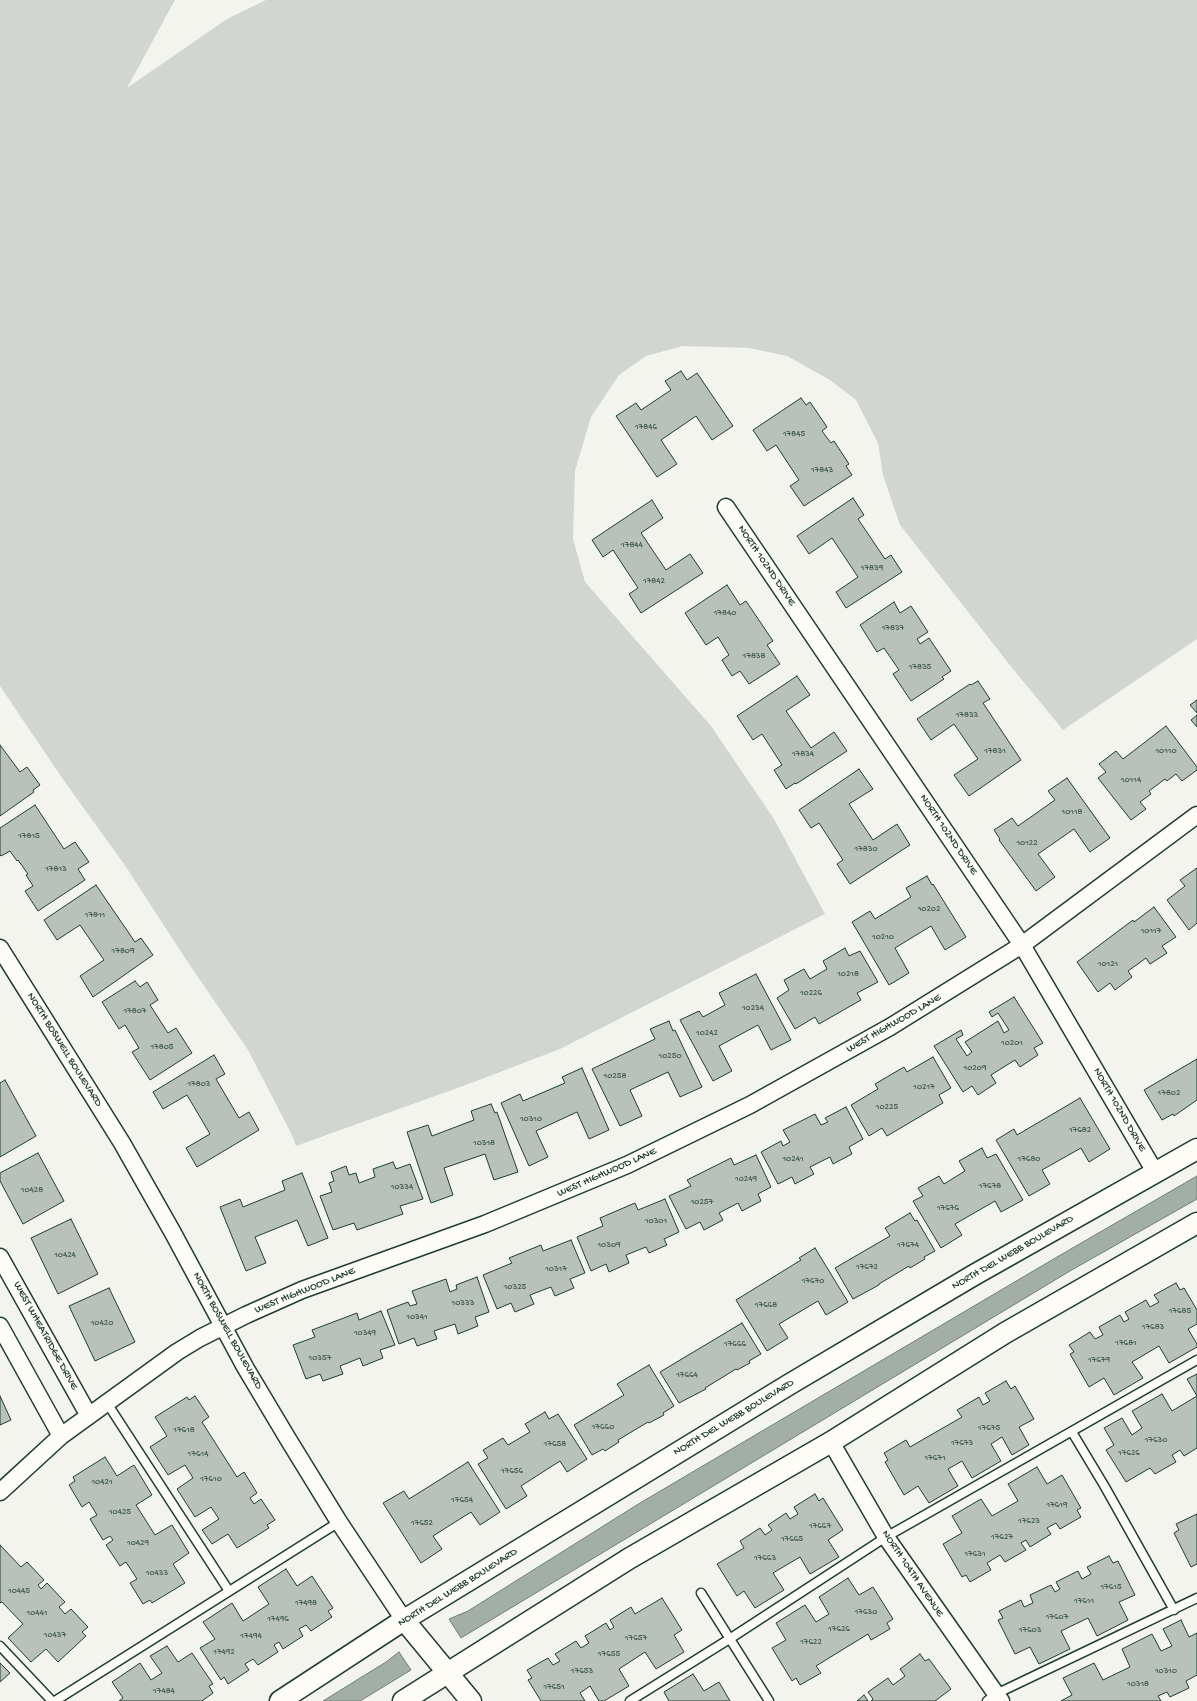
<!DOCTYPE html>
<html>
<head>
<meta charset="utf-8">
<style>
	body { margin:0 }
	canvas { display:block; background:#f4f4ef }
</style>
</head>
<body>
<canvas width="1197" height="1701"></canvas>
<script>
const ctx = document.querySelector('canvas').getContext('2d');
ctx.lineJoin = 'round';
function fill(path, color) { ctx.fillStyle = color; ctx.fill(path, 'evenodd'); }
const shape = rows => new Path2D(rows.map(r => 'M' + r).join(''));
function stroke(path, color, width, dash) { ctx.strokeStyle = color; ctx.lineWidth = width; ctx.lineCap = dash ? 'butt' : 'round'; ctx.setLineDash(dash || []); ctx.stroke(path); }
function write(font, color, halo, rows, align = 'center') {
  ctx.font = font + ' "Gochi Hand",sans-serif'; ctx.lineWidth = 3.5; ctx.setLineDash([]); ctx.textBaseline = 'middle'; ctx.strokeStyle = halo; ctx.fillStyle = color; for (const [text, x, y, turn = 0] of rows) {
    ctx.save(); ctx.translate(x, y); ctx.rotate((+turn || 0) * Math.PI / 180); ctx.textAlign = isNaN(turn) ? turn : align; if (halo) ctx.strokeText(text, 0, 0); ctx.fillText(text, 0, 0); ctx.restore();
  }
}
fill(shape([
	[0,0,175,0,127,88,227,19,266,0,1197,0,1197,639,1063,730,1009,664,900,525,883,475,878,443,856,400,830,380,787,356,749,348,683,346,646,356,619,375,591,417,575,471,573,539,585,582,711,726,774,819,825,914,560,1049,474,1082,296,1146,291,1133,248,1050,189,964,124,864,62,778,0,686]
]), '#d1d6d1');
const water = shape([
	[1197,1176,1197,1199,1070,1271,461,1638,449,1619,468,1611,640,1503,1057,1257,1197,1176],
	[399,1652,411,1670,360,1701,323,1701,386,1662,399,1652]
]);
fill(water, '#a3aea7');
stroke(water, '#6e8179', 1);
const building = shape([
	[681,371,687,380,697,373,733,426,712,440,696,416,661,440,677,464,657,477,616,416,636,403,641,410,671,390,665,381,681,371],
	[801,398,806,405,810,402,827,427,822,431,831,443,834,441,849,464,846,466,852,475,804,506,790,486,799,480,776,445,767,451,753,430,801,398],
	[853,498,864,515,858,519,885,559,891,555,902,572,846,608,836,592,858,577,832,538,809,554,797,536,853,498],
	[652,500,663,518,641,533,666,570,690,554,703,573,641,613,629,594,638,588,613,550,603,557,592,540,652,500],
	[727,585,740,605,746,601,773,641,767,645,780,664,749,684,740,671,732,676,722,660,729,655,718,637,706,645,685,613,727,585],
	[894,602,900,613,911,606,928,632,917,639,920,644,929,638,951,671,942,677,944,679,911,701,893,674,899,670,884,648,877,652,860,625,894,602],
	[797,676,810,695,786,711,811,748,834,732,847,751,796,784,795,783,786,789,774,770,782,765,762,734,753,740,737,716,797,676],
	[978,681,990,699,983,703,1021,760,969,796,954,775,978,759,954,724,931,740,917,719,970,684,971,685,978,681],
	[1197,700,1197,713,1190,705,1197,700],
	[1197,715,1197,727,1191,720,1197,715],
	[1166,726,1197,767,1197,770,1182,781,1176,774,1167,781,1165,779,1149,791,1151,794,1140,802,1146,809,1131,820,1098,778,1106,772,1099,764,1116,751,1123,759,1166,726],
	[0,745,20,772,27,767,40,785,33,790,34,792,0,816,0,745],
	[859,769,873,789,849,804,873,840,897,824,910,845,850,884,837,864,843,860,819,823,811,828,799,810,859,769],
	[1067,778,1110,838,1090,852,1074,829,1038,854,1055,877,1036,891,999,840,1000,839,994,830,1012,818,1018,826,1055,800,1048,791,1067,778],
	[35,805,64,849,75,842,89,862,78,869,85,880,38,911,25,891,33,886,26,875,28,874,18,860,17,861,10,851,1,856,0,855,0,828,35,805],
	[1197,868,1197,923,1189,930,1167,900,1185,886,1180,880,1197,868],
	[927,876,932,885,933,884,966,937,945,950,931,926,895,948,909,973,889,985,852,922,870,911,875,919,911,897,906,888,927,876],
	[96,885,135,942,141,938,153,955,93,997,80,976,104,960,80,925,57,940,44,920,96,885],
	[1154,907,1176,937,1162,946,1167,953,1150,964,1146,958,1128,971,1132,977,1115,990,1110,983,1098,992,1077,962,1133,920,1134,922,1154,907],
	[845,948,849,956,860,951,878,982,857,993,861,1000,819,1024,815,1017,795,1029,777,998,789,990,784,980,804,969,810,979,827,969,823,961,845,948],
	[756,974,791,1040,771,1050,758,1025,719,1046,732,1071,713,1081,680,1020,699,1011,703,1017,725,1005,719,993,756,974],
	[135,981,140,987,147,982,158,1000,150,1005,168,1033,176,1028,192,1053,150,1080,132,1052,139,1048,125,1025,119,1029,102,1002,135,981],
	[1014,997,1043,1043,1034,1048,1038,1055,1020,1067,1015,1060,991,1075,996,1083,978,1095,972,1086,963,1092,934,1046,961,1030,963,1035,956,1039,967,1056,972,1052,965,1042,998,1021,1004,1033,1009,1030,998,1013,992,1017,989,1012,1014,997],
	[669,1021,673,1031,675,1030,702,1087,680,1097,668,1072,630,1090,642,1116,620,1126,592,1069,655,1039,650,1029,669,1021],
	[214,1055,225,1074,216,1079,239,1118,249,1112,259,1130,197,1167,186,1148,210,1134,187,1095,163,1109,153,1092,214,1055],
	[933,1057,951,1088,939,1095,943,1103,887,1136,882,1128,869,1136,851,1105,878,1089,875,1084,904,1067,907,1072,933,1057],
	[1197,1059,1197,1100,1174,1116,1173,1114,1162,1120,1144,1090,1197,1059],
	[582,1068,609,1130,589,1139,577,1112,536,1131,548,1157,529,1166,501,1103,520,1094,523,1101,565,1083,562,1077,582,1068],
	[5,1080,36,1136,0,1157,0,1083,5,1080],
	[1080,1098,1110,1149,1089,1162,1081,1148,1042,1170,1050,1184,1029,1196,996,1140,1014,1129,1017,1135,1080,1098],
	[491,1104,495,1113,497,1112,518,1172,494,1180,485,1154,444,1168,453,1195,431,1203,407,1132,428,1125,432,1136,474,1120,471,1111,491,1104],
	[846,1107,863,1139,849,1147,852,1154,833,1164,830,1157,810,1167,814,1174,795,1184,792,1177,778,1184,761,1152,781,1141,783,1146,790,1142,783,1130,815,1114,821,1125,828,1122,825,1118,846,1107],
	[982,1148,987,1158,996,1154,1023,1200,1001,1212,995,1201,955,1224,962,1235,941,1248,913,1201,923,1196,918,1188,939,1176,944,1184,965,1171,959,1161,982,1148],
	[38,1153,64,1201,23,1224,0,1181,0,1173,38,1153],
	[756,1155,771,1187,758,1194,761,1201,742,1211,738,1203,719,1213,723,1220,704,1230,700,1222,686,1229,669,1196,691,1186,687,1180,731,1158,734,1165,756,1155],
	[393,1162,396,1169,410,1164,423,1199,400,1206,403,1214,357,1230,354,1223,333,1230,320,1196,332,1192,329,1183,334,1181,331,1172,346,1166,349,1175,356,1173,359,1183,375,1177,373,1169,393,1162],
	[302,1173,328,1238,308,1246,297,1220,255,1237,266,1263,246,1271,220,1207,240,1199,243,1207,285,1190,282,1181,302,1173],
	[665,1199,679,1232,664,1239,667,1245,649,1253,646,1247,626,1255,629,1263,609,1272,606,1264,591,1271,577,1237,603,1226,600,1218,635,1203,638,1210,665,1199],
	[910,1213,915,1221,917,1220,935,1251,924,1257,925,1259,910,1268,909,1266,879,1284,879,1285,853,1299,835,1268,890,1236,885,1228,910,1213],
	[71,1219,98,1274,58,1294,31,1238,71,1219],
	[571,1240,585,1273,570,1279,574,1288,555,1296,551,1287,530,1295,534,1304,515,1312,511,1303,497,1309,483,1275,512,1263,509,1258,541,1245,543,1251,571,1240],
	[815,1248,848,1302,826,1315,818,1301,779,1324,788,1338,767,1351,736,1300,801,1260,799,1258,815,1248],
	[477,1277,489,1312,475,1317,478,1326,458,1334,455,1324,434,1331,437,1339,417,1346,414,1338,399,1344,387,1310,408,1302,410,1306,417,1304,412,1291,446,1279,450,1292,457,1289,456,1285,477,1277],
	[1176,1283,1180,1290,1184,1288,1197,1310,1197,1324,1188,1329,1197,1344,1197,1347,1169,1363,1159,1346,1132,1362,1143,1378,1114,1395,1104,1378,1089,1387,1070,1354,1074,1352,1069,1345,1090,1332,1095,1339,1103,1335,1099,1327,1120,1315,1124,1322,1129,1319,1125,1312,1146,1300,1150,1307,1159,1302,1154,1295,1176,1283],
	[109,1288,135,1342,95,1361,69,1306,109,1288],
	[381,1311,395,1345,380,1350,383,1358,363,1366,360,1358,340,1366,343,1374,323,1381,320,1374,306,1379,293,1345,315,1337,312,1330,357,1313,359,1320,381,1311],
	[742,1323,761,1354,749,1361,750,1363,737,1370,736,1369,705,1388,706,1389,679,1403,660,1372,742,1323],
	[649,1365,674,1406,663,1413,664,1415,649,1423,648,1422,618,1440,619,1442,605,1451,603,1449,592,1455,574,1425,624,1395,617,1384,649,1365],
	[1197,1374,1197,1396,1187,1379,1197,1374],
	[1006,1381,1011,1389,1015,1386,1034,1419,1019,1427,1029,1445,1012,1455,1002,1437,991,1444,1001,1461,972,1478,962,1461,948,1469,958,1486,929,1503,918,1486,904,1495,885,1462,888,1460,884,1453,906,1440,910,1447,962,1417,957,1410,979,1397,983,1405,990,1401,985,1393,1006,1381],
	[1162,1394,1172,1411,1197,1396,1197,1448,1184,1456,1180,1450,1172,1455,1176,1462,1155,1474,1150,1468,1126,1482,1106,1450,1114,1445,1104,1428,1122,1418,1132,1435,1142,1428,1132,1411,1162,1394],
	[0,1396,11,1420,0,1425,0,1396],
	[195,1396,209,1417,202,1422,237,1477,244,1472,257,1493,250,1498,254,1504,261,1499,275,1520,267,1525,269,1528,237,1548,228,1534,212,1544,202,1530,219,1519,211,1507,195,1517,177,1489,193,1478,185,1465,168,1475,150,1447,167,1436,155,1417,187,1397,189,1400,195,1396],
	[545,1412,549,1419,558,1414,587,1459,567,1472,560,1461,521,1486,527,1496,506,1509,478,1464,488,1458,483,1450,503,1438,508,1445,530,1432,525,1424,545,1412],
	[105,1457,117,1476,134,1465,152,1495,136,1505,155,1535,172,1525,189,1553,173,1564,185,1583,152,1603,150,1600,143,1604,130,1583,137,1579,126,1562,120,1566,106,1545,113,1540,110,1536,103,1540,90,1519,97,1515,89,1502,82,1507,69,1485,75,1481,73,1477,105,1457],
	[468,1462,500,1512,480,1525,471,1512,433,1536,442,1549,421,1563,383,1503,404,1491,409,1499,468,1462],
	[1037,1467,1047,1484,1062,1475,1081,1508,1077,1510,1081,1517,1060,1529,1056,1523,1047,1528,1051,1534,1030,1547,1026,1540,1021,1543,1026,1550,1005,1562,1000,1555,987,1563,991,1570,970,1582,966,1575,962,1577,943,1544,962,1533,952,1516,981,1499,992,1516,1018,1501,1008,1484,1037,1467],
	[815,1494,819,1501,823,1498,843,1530,828,1540,839,1557,810,1574,800,1557,773,1573,784,1590,755,1608,744,1591,737,1596,717,1564,744,1548,740,1541,760,1528,765,1535,772,1530,768,1525,786,1513,790,1519,798,1514,794,1507,815,1494],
	[1197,1514,1197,1564,1191,1567,1174,1533,1179,1530,1176,1524,1197,1514],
	[0,1545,21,1567,27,1562,44,1580,38,1585,41,1589,47,1583,65,1602,59,1607,65,1614,71,1609,88,1627,82,1632,86,1636,58,1662,46,1649,31,1662,8,1638,23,1624,2,1602,0,1603,0,1545],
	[1109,1556,1113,1563,1118,1561,1135,1595,1119,1602,1128,1620,1097,1636,1088,1618,1061,1631,1070,1649,1039,1664,1030,1647,1015,1654,998,1620,1003,1618,999,1611,1021,1600,1024,1607,1033,1603,1030,1595,1051,1585,1055,1592,1060,1589,1056,1582,1078,1571,1082,1579,1091,1574,1087,1567,1109,1556],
	[286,1569,297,1586,312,1576,333,1608,328,1611,332,1617,311,1631,306,1625,299,1629,303,1636,283,1649,279,1642,274,1645,278,1652,258,1665,253,1659,245,1664,249,1670,228,1684,224,1677,221,1680,200,1648,215,1639,203,1622,232,1603,243,1621,269,1604,258,1587,286,1569],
	[848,1578,859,1595,873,1587,893,1619,887,1623,890,1629,871,1640,868,1634,816,1666,821,1673,800,1685,796,1678,792,1681,772,1648,786,1640,776,1623,805,1605,816,1622,829,1614,819,1597,848,1578],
	[662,1598,682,1630,674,1635,684,1652,656,1669,645,1652,619,1669,629,1686,604,1701,599,1701,590,1686,580,1693,585,1701,541,1701,528,1680,532,1678,527,1670,548,1658,553,1665,560,1661,555,1654,576,1641,581,1648,589,1643,585,1636,606,1623,610,1630,614,1627,610,1620,631,1607,635,1614,662,1598],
	[1181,1620,1189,1637,1197,1633,1197,1675,1186,1681,1189,1688,1170,1697,1167,1692,1158,1696,1161,1701,1061,1701,1072,1695,1063,1678,1094,1663,1103,1680,1130,1667,1122,1649,1152,1634,1161,1651,1172,1646,1163,1629,1181,1620],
	[167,1646,178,1662,192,1653,213,1684,209,1686,213,1693,202,1701,119,1701,123,1698,112,1682,140,1663,151,1680,162,1673,150,1656,167,1646],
	[920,1654,925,1661,929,1659,951,1689,935,1701,871,1701,873,1699,868,1692,888,1678,893,1685,905,1676,900,1669,920,1654],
	[0,1663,10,1673,0,1682,0,1663],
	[693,1674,704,1691,719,1682,730,1701,669,1701,664,1692,693,1674],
	[864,1695,868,1701,857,1701,864,1695]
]);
fill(building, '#b9c1bb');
stroke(building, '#1f3d34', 1);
const service = shape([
	[107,1403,229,1591],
	[1072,1432,1105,1487,1174,1610],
	[701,1593,769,1701],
	[0,1646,52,1701],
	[55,1701,339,1522],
	[630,1701,731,1638,886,1537,1197,1360],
	[987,1701,996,1694,1197,1598]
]);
const minor = shape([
	[726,507,1022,945,1155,1172],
	[0,948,122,1143,173,1233,245,1367,288,1439,339,1522,404,1620],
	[0,1257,89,1416],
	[0,1326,61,1436],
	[831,1442,886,1537,1001,1701],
	[0,1492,61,1436,177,1352,200,1338,246,1315,302,1290,485,1224,627,1165,750,1105,890,1027,1022,945,1197,815]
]);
const tertiary = shape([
	[404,1620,471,1701],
	[280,1701,404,1620,790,1384,974,1275,1197,1149],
	[403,1701,630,1558,831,1442,1005,1333,1197,1223]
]);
stroke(service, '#1f3d34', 11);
stroke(minor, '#1f3d34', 19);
stroke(tertiary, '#1f3d34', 23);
stroke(service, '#fdfcf7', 8);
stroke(minor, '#fdfcf7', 16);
stroke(tertiary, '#fdfcf7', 20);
write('9px', '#465e56', null, [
	["17846",646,428],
	["17845",794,435],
	["17843",822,471],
	["17844",632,546],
	["17839",872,569],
	["17842",654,582],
	["17840",725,614],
	["17837",893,629],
	["17838",754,657],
	["17835",920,668],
	["17833",967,716],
	["17831",995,752],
	["10110",1166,752],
	["17834",803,755],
	["10114",1131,781],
	["10118",1072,813],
	["17815",29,837],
	["10122",1027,844],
	["17830",866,850],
	["17813",56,870],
	["10202",929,910],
	["17811",95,916],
	["10117",1151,932],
	["10210",883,938],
	["17809",123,952],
	["10121",1108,965],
	["10218",848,975],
	["10226",811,994],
	["10234",753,1009],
	["17807",135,1012],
	["10242",707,1034],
	["10201",1012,1044],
	["17805",162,1048],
	["10250",670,1057],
	["10209",975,1069],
	["10258",615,1077],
	["17803",199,1085],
	["10217",924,1088],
	["17802",1169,1094],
	["10225",887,1108],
	["10310",531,1120],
	["17682",1080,1131],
	["10318",484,1144],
	["10241",793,1160],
	["17680",1029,1160],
	["10249",746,1180],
	["17678",990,1187],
	["10334",402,1188],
	["10428",32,1191],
	["10257",702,1203],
	["17676",948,1209],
	["10301",656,1222],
	["10309",609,1246],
	["17674",908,1246],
	["10424",65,1256],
	["17672",867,1268],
	["10317",556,1270],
	["17670",813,1282],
	["10325",515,1288],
	["10333",463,1304],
	["17668",766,1306],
	["17685",1180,1312],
	["10341",417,1318],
	["10420",102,1324],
	["17683",1153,1328],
	["10349",365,1334],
	["17681",1126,1344],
	["17666",735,1345],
	["10357",320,1359],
	["17679",1099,1361],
	["17664",687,1376],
	["17660",603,1428],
	["17675",989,1429],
	["17618",184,1431],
	["17630",1156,1441],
	["17673",962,1444],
	["17658",555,1445],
	["17626",1129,1454],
	["17614",198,1455],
	["17671",935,1459],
	["17656",512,1472],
	["17610",211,1480],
	["10421",102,1483],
	["17654",462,1501],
	["17619",1057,1506],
	["10425",120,1513],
	["17623",1029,1522],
	["17652",422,1524],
	["17667",820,1527],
	["17627",1002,1538],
	["17665",792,1540],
	["10429",138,1544],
	["17631",975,1555],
	["17663",765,1559],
	["10433",157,1574],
	["17615",1111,1588],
	["10445",19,1592],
	["17611",1084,1602],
	["17498",306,1604],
	["17630",866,1613],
	["10441",37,1614],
	["17607",1057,1618],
	["17496",278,1620],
	["17626",839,1630],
	["17603",1030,1631],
	["10437",55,1636],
	["17494",251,1637],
	["17657",636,1639],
	["17622",811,1643],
	["17492",224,1653],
	["17655",609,1655],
	["17653",582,1672],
	["10310",1166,1672],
	["10318",1138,1685],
	["17651",554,1688],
	["17484",164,1692]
]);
write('11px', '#1f3d34', '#fdfcf7', [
	["NORTH 102ND DRIVE",766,566,56],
	["NORTH 102ND DRIVE",948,835,56],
	["WEST HIGHWOOD LANE",894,1024,-30],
	["NORTH BOSWELL BOULEVARD",64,1050,58],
	["NORTH 102ND DRIVE",1119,1110,60],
	["WEST HIGHWOOD LANE",607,1173,-24],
	["NORTH DEL WEBB BOULEVARD",1013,1253,-30],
	["WEST HIGHWOOD LANE",305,1291,-22],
	["NORTH BOSWELL BOULEVARD",227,1331,61],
	["WEST WHEATRIDGE DRIVE",45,1336,61],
	["NORTH DEL WEBB BOULEVARD",734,1418,-31],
	["NORTH 104TH AVENUE",912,1574,56],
	["NORTH DEL WEBB BOULEVARD",458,1588,-32]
]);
</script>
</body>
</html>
